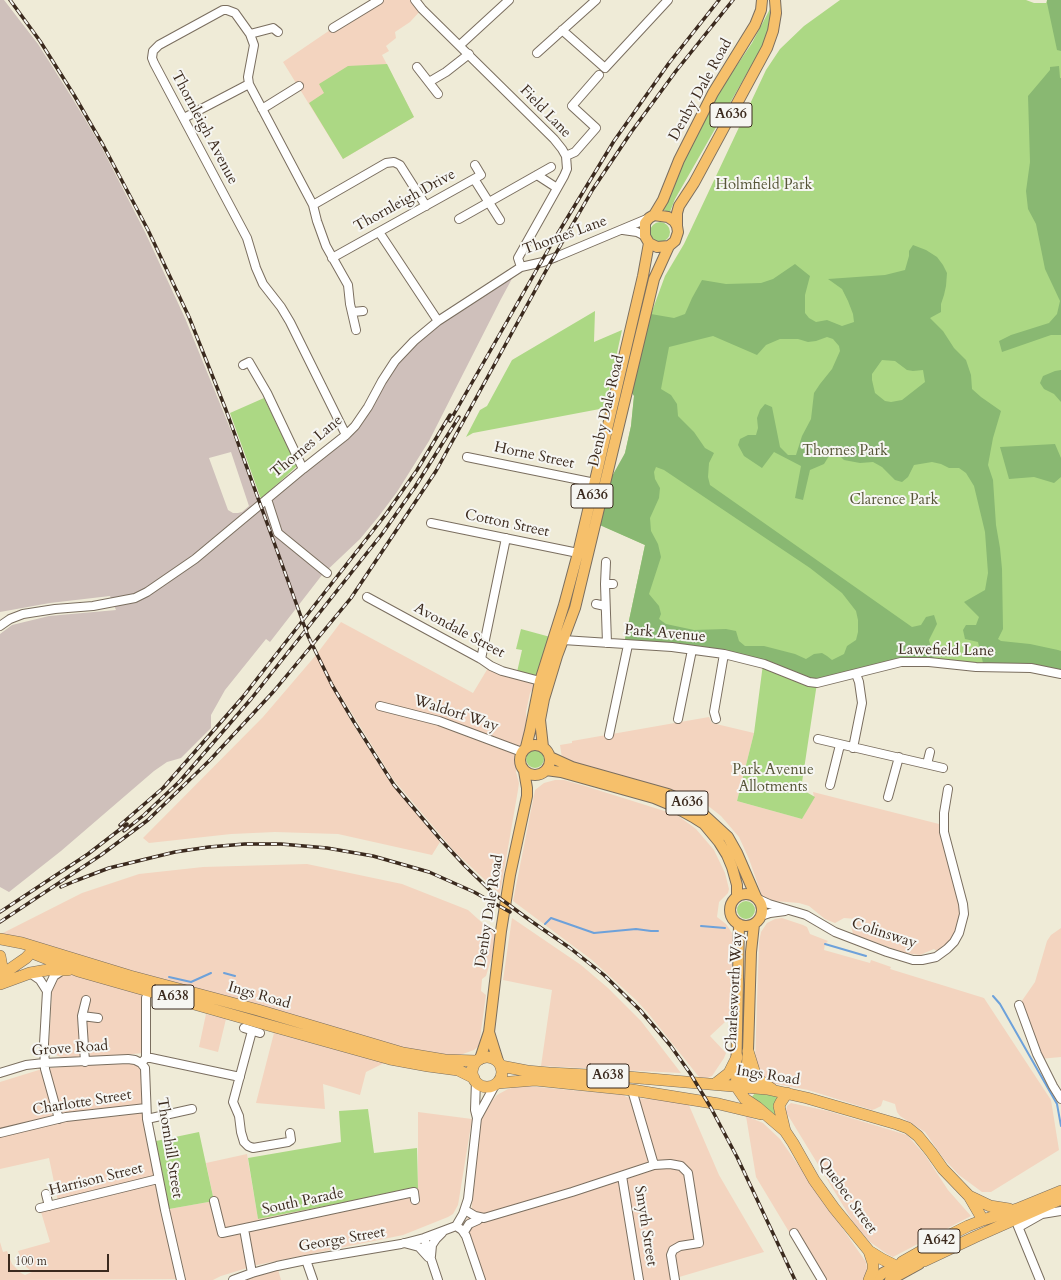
<!DOCTYPE html>
<html>
<head>
<meta charset="utf-8">
<style>
	body { margin:0 }
	#map { position:relative; width:1061px; height:1280px; overflow:hidden; background:#efebd7; font-family:Cardo,serif }
	canvas { display:block }
	.scale { position:absolute; left:8px; top:1254px; width:101px; height:18px; box-sizing:border-box; border:2px solid #3b2a1e; border-top:0; padding-left:5px; font-size:12px; line-height:14px; white-space:nowrap; color:#3b2a1e; -webkit-text-stroke:3px #f6f6f2; paint-order:stroke }
</style>
</head>
<body>
<div id="map">
<canvas width="1061" height="1280"></canvas>
<div class="scale">100 m</div>
</div>
<script>
const ctx = document.querySelector('canvas').getContext('2d');
ctx.lineJoin = 'round';
function fill(path, color) { ctx.fillStyle = color; ctx.fill(path, 'evenodd'); }
const shape = rows => new Path2D(rows.map(r => 'M' + r).join(''));
function stroke(path, color, width, dash) { ctx.strokeStyle = color; ctx.lineWidth = width; ctx.lineCap = dash ? 'butt' : 'round'; ctx.setLineDash(dash || []); ctx.stroke(path); }
function write(font, color, halo, rows, align = 'center') {
  ctx.font = font + ' Cardo,serif'; ctx.lineWidth = 4; ctx.setLineDash([]); ctx.textBaseline = 'middle'; ctx.strokeStyle = halo; ctx.fillStyle = color; for (const [text, x, y, turn = 0] of rows) {
    ctx.save(); ctx.translate(x, y); ctx.rotate((+turn || 0) * Math.PI / 180); ctx.textAlign = isNaN(turn) ? turn : align; if (halo) ctx.strokeText(text, 0, 0); ctx.fillText(text, 0, 0); ctx.restore();
  }
}
fill(shape([
	[379,0,415,0,422,9,410,22,395,32,396,38,386,46,389,51,382,55,414,117,343,159,283,62,333,28],
	[341,622,473,693,488,668,532,680,534,687,530,693,526,712,527,730,521,742,516,772,519,783,518,790,500,894,454,851,393,779,321,664,349,718,392,785,440,842,432,855,338,834,275,832,231,834,149,843,143,838,263,717,316,655],
	[709,717,712,723,754,733,737,801,802,819,814,797,813,792,939,824,961,911,960,923,954,936,946,945,937,951,934,949,920,955,905,953,853,934,851,926,856,919,844,918,835,923,825,919,809,906,799,903,775,901,762,896,749,859,739,837,721,816,707,805,703,814,572,767,562,758,560,745,572,743,572,741],
	[555,780,564,780,585,786,677,815,696,829,714,850,725,873,729,889,728,893,719,902,717,917,726,924,732,933,733,939,730,1015,725,1022,710,1036,726,1053,724,1058,712,1076,707,1078,699,1077,648,1013,636,1000,592,960,513,901,535,790,544,783],
	[307,864,402,884,468,910,498,937,486,976,482,979,481,991,486,995,479,1046,474,1050,460,1055,442,1055,400,1048,1,934,82,893,139,874,203,867],
	[512,918,581,965,608,988,641,1021,681,1073,541,1066,552,990,503,980],
	[782,918,803,925,807,927,810,934,828,941,825,944,824,950,870,963,871,960,891,967,890,969,984,998,1051,1100,1059,1150,991,1192,982,1192,959,1175,943,1158,925,1132,900,1116,897,1112,895,1104,883,1100,881,1106,875,1109,872,1110,808,1090,771,1083,767,1081,759,1072,755,1062,759,942,761,932,767,923,775,919],
	[1061,928,1061,1057,1039,1059,1019,1005,1035,982,1047,941,1051,935],
	[67,973,144,993,144,1053,77,1059,65,1059,56,1055,51,1049,49,1044,52,991,55,980],
	[206,1014,226,1019,218,1052,199,1047],
	[274,1033,384,1063,366,1072,360,1095,323,1084,325,1109,256,1103],
	[131,1061,137,1064,143,1070,144,1105,61,1114,49,1068],
	[42,1069,54,1111,52,1115,50,1117,0,1130,0,1082],
	[527,1086,624,1095,626,1097,647,1099,650,1098,688,1103,719,1175,764,1252,669,1280,484,1280,466,1220,471,1213,481,1121,488,1106,497,1095,508,1089,515,1087],
	[791,1103,828,1111,907,1135,925,1155,948,1190,971,1216,893,1257,887,1254,870,1242,855,1225,786,1112,787,1106],
	[143,1112,146,1137,166,1232,179,1279,0,1280,0,1242,3,1252,7,1251,12,1264,21,1273,25,1275,32,1272,23,1264,18,1251,50,1242,41,1212,59,1206,49,1158,0,1169,0,1136,50,1122],
	[418,1112,472,1119,458,1205,453,1214,448,1217,403,1235,257,1265,221,1276,213,1280,186,1280,169,1209,214,1201,206,1163,247,1154,258,1219,418,1188],
	[746,1116,763,1123,780,1139,866,1262,867,1268,866,1274,863,1280,818,1280,756,1177],
	[277,1266,281,1280,247,1280,245,1275]
]), '#f3d4bf');
fill(shape([
	[0,0,4,0,38,44,71,96,101,146,145,232,185,318,261,504,346,435,414,341,514,275,501,299,429,441,397,492,379,516,360,539,322,575,270,642,266,639,225,690,211,715,211,728,181,758,167,762,154,771,61,851,9,892,0,887,0,634,12,625,49,616,116,610,110,596,50,603,0,612],
	[231,452,249,506,242,512,238,513,233,513,228,510,209,458]
]), '#cfc0bb');
fill(shape([
	[840,0,1026,0,1034,3,1046,3,1047,0,1061,0,1061,674,901,662,817,683,801,789,815,797,802,819,737,801,754,733,763,664,724,654,624,644,645,545,605,527,612,491,625,453,631,426,634,396,651,314,665,276,684,244,766,70,780,49,804,26],
	[770,9,771,17,766,40,675,199,670,212,663,210,677,175,695,135,721,89,752,43],
	[387,64,414,117,343,159,309,103,324,93,319,84,348,66],
	'650 232a10 10 0 1 1 20 0a10 10 0 1 1-20 0Z',
	[595,311,594,342,622,330,605,408,473,433,466,437,480,410,487,406,512,360],
	[264,398,297,466,261,499,230,413],
	[521,629,554,638,540,681,517,672,522,650,516,649],
	'526 759a9 9 0 1 1 18 0a9 9 0 1 1-18 0Z',
	'737 910a9 9 0 1 1 18 0a9 9 0 1 1-18 0Z',
	[756,1092,780,1096,780,1119,770,1111,750,1099],
	[368,1109,374,1153,417,1148,418,1188,258,1219,248,1158,341,1142,339,1111],
	[199,1132,214,1201,169,1209,156,1141]
]), '#acd884');
fill(shape([
	[1047,0,1061,0,1061,51,1057,50,1047,3],
	[1059,66,1060,78,1061,78,1061,335,1051,335,1002,352,999,341,1011,335,1049,323,1057,314,1060,301,1045,269,1036,224,1028,209,1026,191,1030,162,1028,96,1050,70,1050,67],
	[913,245,926,250,937,257,943,265,947,273,946,286,944,295,941,304,941,312,930,318,943,331,954,348,966,360,971,375,972,389,981,397,1001,411,993,438,988,465,993,480,996,525,1000,548,1002,569,1003,629,998,639,1001,641,1030,644,1058,650,1061,651,1061,674,984,667,978,642,965,639,963,630,966,625,976,625,979,617,964,602,985,590,988,573,985,532,974,486,966,473,959,468,949,468,941,464,932,462,914,465,908,477,902,482,895,480,882,467,873,462,860,463,844,460,838,454,829,456,824,464,810,470,803,500,795,498,801,466,774,452,762,468,744,456,738,445,740,439,748,435,756,435,758,428,757,418,760,410,765,404,772,407,780,447,788,455,796,455,802,436,811,419,814,393,820,384,832,369,840,351,839,346,833,339,827,337,816,341,808,342,798,339,780,339,766,345,757,355,713,336,669,347,661,389,671,395,677,404,678,416,694,432,705,448,714,453,709,463,708,477,710,485,912,627,921,625,926,617,934,615,937,624,929,640,935,663,901,662,817,683,724,654,624,644,645,545,595,523,611,478,625,453,631,426,634,396,627,386,645,313,674,318,685,314,692,298,702,280,726,284,761,283,773,279,795,264,810,276,805,295,805,313,809,318,816,322,827,320,842,326,854,322,853,314,848,301,842,289,828,279,885,275,905,270,909,256,909,251],
	[882,360,895,361,907,370,913,371,923,370,925,382,902,400,891,402,885,401,875,393,872,380,872,374],
	[656,467,664,470,810,568,842,593,856,611,858,620,858,632,856,640,847,646,844,654,832,660,827,656,822,653,814,654,806,659,795,654,764,646,745,646,739,641,736,631,726,629,694,630,666,624,659,619,661,614,659,606,649,594,661,557,658,544,651,531,650,518,659,498,660,488,655,479,654,472],
	[1061,370,1061,402,1054,394,1044,389,1040,383,1043,376,1055,371],
	[1055,444,1061,458,1061,477,1054,483,1034,477,1009,479,1000,447]
]), '#89b872');
stroke(shape([
	[545,924,551,918,594,933,636,929,651,931,658,931],
	[701,926,725,928],
	[825,944,866,956],
	[224,973,235,976],
	[169,977,191,982,211,973],
	[993,996,1000,1004,1057,1104,1061,1126]
]), '#6da1da', 2);
const minor = shape([
	[415,0,422,9,554,139,562,149,566,156,567,169,564,176,518,258,521,267],
	[333,28,379,0],
	[562,30,605,68,668,0],
	[250,34,273,28,278,32],
	[460,45,509,0],
	[537,53,596,0],
	[417,67,438,94],
	[429,82,446,72,469,54],
	[262,109,299,86],
	[184,118,249,84],
	[566,156,575,152,596,128,572,106,599,75],
	[537,175,557,188],
	[476,182,500,220],
	[313,205,386,163,394,162,400,165,426,206],
	[459,219,551,167],
	[623,230,637,232,645,236],
	[379,232,438,321],
	[332,258,481,175,475,165],
	[353,312,363,311],
	[243,365,249,362,267,393,303,469],
	[346,435,290,322,281,307,263,284,256,268,247,238,154,63,152,58,153,51,159,45,223,10,227,10,235,13,250,34,254,45,248,77,249,84,313,205,317,221,326,246,348,285,350,304,356,330],
	[467,457,595,483],
	[267,499,278,533,327,573],
	[431,523,578,553],
	[606,562,605,584,607,643],
	[605,584,613,584],
	[367,597,481,659,491,666,502,671,540,681],
	[596,604,605,606],
	[0,626,10,619,23,614,55,609,93,606,135,598,147,592,195,559,303,469,346,435,355,426,368,407,382,381,395,361,414,341,438,321,521,267,543,262,556,257,649,218],
	[563,640,672,647,724,654,764,664,809,682,817,683,901,662,929,662,976,667,1031,668,1061,674],
	[481,659,506,538],
	[380,706,439,721,522,752],
	[678,719,692,650],
	[716,719,714,712,724,654],
	[609,735,628,645],
	[818,739,943,768],
	[853,748,862,703,859,682,856,674],
	[927,764,930,752],
	[830,785,840,745],
	[888,797,899,757],
	[758,899,769,904,806,915,835,932,887,952,913,960,922,960,936,957,947,949,954,942,959,933,964,914,963,904,944,832,944,813,948,789],
	[761,916,770,913,785,911],
	[30,973,40,980,47,991],
	[1019,1005,1037,1054,1053,1086,1061,1099],
	[82,1016,98,1018],
	[244,1028,260,1033],
	[252,1031,233,1102,239,1116,241,1132,244,1142,248,1146,253,1148,288,1142,291,1140,290,1133],
	[146,1058,151,1058,240,1077],
	[143,1061,146,1058,146,998],
	[85,1062,82,1016,86,1000],
	[0,1073,26,1065,44,1063,128,1059,135,1060,141,1063,145,1068,147,1119,165,1210,181,1280],
	[476,1081,475,1110,477,1118],
	[632,1090,654,1165,670,1164,681,1166,688,1173,699,1243,680,1246,673,1250,671,1255,675,1280],
	[59,1119,45,1069,44,1044,47,991,54,976,63,970],
	[147,1119,192,1109],
	[0,1133,66,1117,146,1108],
	[622,1176,639,1280],
	[46,1194,49,1206],
	[214,1201,222,1233,414,1192,415,1200],
	[40,1208,158,1179],
	[465,1210,475,1216,484,1218,572,1192,654,1165],
	[1035,1210,1042,1214,1061,1211],
	[1015,1219,1040,1280],
	[456,1226,463,1214,468,1199,477,1118,495,1085],
	[456,1226,462,1230,466,1236,481,1280],
	[1019,1227,1042,1214],
	[244,1229,252,1273],
	[464,1232,469,1224,478,1220,479,1217],
	[794,1233,822,1280],
	[424,1238,438,1280],
	[404,1243,419,1247,428,1257],
	[431,1256,432,1245,436,1239,442,1233],
	[306,1260,313,1280],
	[233,1280,252,1273,277,1266,306,1260,401,1244,424,1238,456,1226]
]);
const major = shape([
	[654,215,663,200,679,160,713,93,755,25,761,10,762,0],
	[654,215,668,217,674,221,677,226,678,232,675,241,669,246,657,247,649,243,645,236,645,223,649,218,654,215],
	[677,226,677,213,679,206,694,183,767,48,773,31,776,13,775,0],
	'520 760a15 15 0 1 1 30 0a15 15 0 1 1-30 0Z',
	[526,747,530,731,540,681,564,605,578,553,643,276,649,243],
	[543,747,540,720,544,699,557,656,575,608,654,279,669,246],
	[550,757,572,767,668,794,686,802,703,814,728,837,737,853,756,897],
	[546,770,561,772,654,798,673,806,693,817,704,824,719,842,727,855,732,867,737,885,737,897],
	'730 910a16 16 0 1 1 32 0a16 16 0 1 1-32 0Z',
	[489,1032,498,1061],
	[480,1059,489,1032,501,931,510,875,527,796,527,788,524,771],
	[736,1086,739,924],
	[745,1087,748,1051,751,952,754,924],
	[875,1280,883,1273,896,1266],
	[890,1280,919,1264]
]);
const highway = shape([
	[0,939,22,943,130,976,258,1010,403,1053,445,1060,477,1061],
	[37,955,78,971,268,1025,390,1059,428,1066,458,1070,474,1078],
	[0,956,3,973],
	[0,976,26,958,35,948],
	[0,984,30,973,47,970,68,970],
	[748,1051,756,1077,763,1083,772,1089],
	'472 1072a15 15 0 1 1 30 0a15 15 0 1 1-30 0Z',
	[501,1066,527,1071,549,1073,628,1077,767,1089,807,1098,897,1124,908,1128,918,1136,931,1152,943,1169,969,1196,983,1220],
	[498,1083,535,1080,632,1090,719,1104,761,1114],
	[715,1084,729,1073,737,1057],
	[736,1086,745,1099,757,1107,785,1131,793,1143,814,1180,834,1208,869,1251,882,1259,896,1266,902,1266,924,1261,975,1237,1061,1199],
	[785,1131,779,1106,781,1102,787,1093],
	[969,1196,990,1206,1009,1209],
	[902,1262,946,1237,968,1226,983,1220,1017,1209,1061,1191],
	[869,1280,873,1270,873,1263,869,1251]
]);
stroke(minor, '#7a6e5f', 10);
stroke(major, '#7a6e5f', 12);
stroke(highway, '#7a6e5f', 12);
stroke(minor, '#fff', 8);
stroke(major, '#f6c06b', 10);
stroke(highway, '#f6c06b', 11);
const rail = shape([
	[10,0,40,41,74,95,103,145,148,230,189,317,226,410,308,636,332,685,354,722,394,785,440,839,465,866,494,894,531,921,570,948,604,975,640,1010,670,1045,690,1073,711,1108,737,1157,795,1280],
	[450,421,552,243,614,141,669,63,719,0],
	[120,825,163,788,242,698,386,514,417,470,450,415],
	[124,831,144,815,180,781,251,699,382,534,415,487,459,417],
	[61,887,75,881,109,868,175,852,209,847,245,844,281,844,327,848,373,856,429,872,474,892,510,912],
	[0,912,88,854,127,824],
	[0,922,101,855,148,820,210,760,274,691,351,598,436,471,548,267,593,189,632,131,676,71,733,0]
]);
stroke(rail, '#3b2a1e', 3.5);
stroke(rail, '#f6f6f2', 2, [6]);
for (const [x, y, w] of [
	[731,115,42],
	[592,496,42],
	[687,803,42],
	[173,997,42],
	[608,1076,42],
	[939,1241,42]
]) { const box = new Path2D(); box.roundRect(x - w / 2, y - 12, w, 24, 3); ctx.fillStyle = '#f6f6f2'; ctx.fill(box); stroke(box, '#3b2a1e', 1); }
write('bold 14px', '#3b2a1e', null, [
	["A636",731,115],
	["A636",592,496],
	["A636",687,803],
	["A638",173,997],
	["A638",608,1076],
	["A642",939,1241]
]);
write('15px', '#3b2a1e', '#f6f6f2', [
	["Denby Dale Road",701,90,-61],
	["Field Lane",545,112,46],
	["Thornleigh Avenue",204,128,62],
	["Thornleigh Drive",405,201,-29],
	["Thornes Lane",565,236,-20],
	["Denby Dale Road",607,411,-77],
	["Thornes Lane",307,447,-40],
	["Horne Street",534,456,12],
	["Cotton Street",507,524,12],
	["Avondale Street",459,631,28],
	["Park Avenue",665,634,5],
	["Lawefield Lane",946,651,1],
	["Waldorf Way",456,714,18],
	["Denby Dale Road",490,911,-81],
	["Colinsway",884,934,18],
	["Charlesworth Way",735,992,-87],
	["Ings Road",259,996,16],
	["Grove Road",70,1049,-4],
	["Ings Road",768,1076,9],
	["Charlotte Street",82,1103,-9],
	["Thornhill Street",169,1148,81],
	["Harrison Street",96,1180,-14],
	["Quebec Street",847,1196,54],
	["South Parade",303,1202,-12],
	["Smyth Street",645,1226,81],
	["George Street",342,1240,-10]
]);
write('15px', '#575638', '#f6f6f2', [
	["Holmfield Park",764,186],
	["Thornes Park",845,452],
	["Clarence Park",894,501],
	["Park Avenue",773,771],
	["Allotments",773,788]
]);
</script>
</body>
</html>
